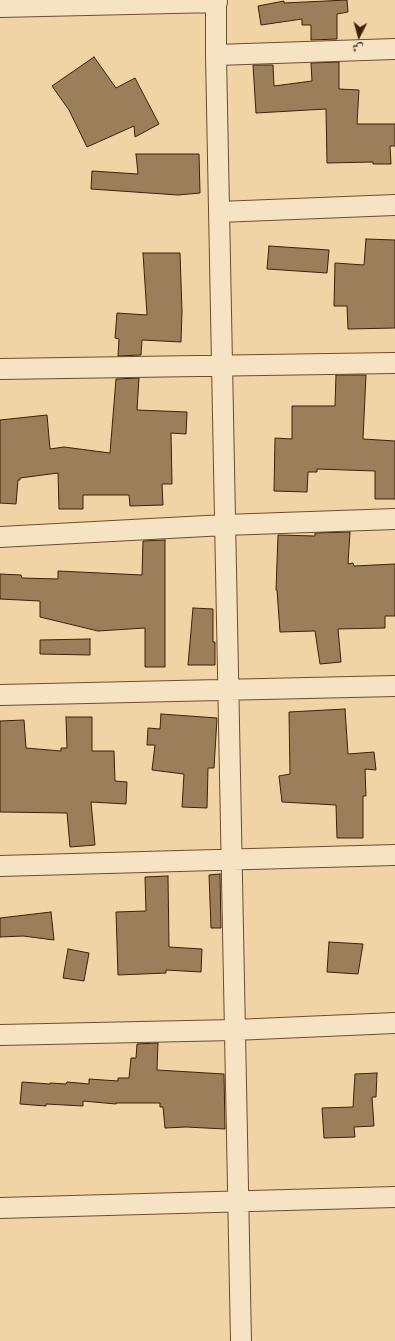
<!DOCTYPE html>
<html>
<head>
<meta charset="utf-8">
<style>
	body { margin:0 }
	#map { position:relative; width:395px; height:1341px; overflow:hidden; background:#f1d4a5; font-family:"EB Garamond",Amiri,serif }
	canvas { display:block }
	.north { position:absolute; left:339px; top:16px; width:40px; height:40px; -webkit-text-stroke:3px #f6e3c4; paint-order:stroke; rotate:186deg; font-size:11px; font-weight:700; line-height:16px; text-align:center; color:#3e2108 }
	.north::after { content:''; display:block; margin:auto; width:14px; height:18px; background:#3e2108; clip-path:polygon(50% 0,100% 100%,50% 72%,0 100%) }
</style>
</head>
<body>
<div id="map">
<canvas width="395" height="1341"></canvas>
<div class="north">ش</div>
</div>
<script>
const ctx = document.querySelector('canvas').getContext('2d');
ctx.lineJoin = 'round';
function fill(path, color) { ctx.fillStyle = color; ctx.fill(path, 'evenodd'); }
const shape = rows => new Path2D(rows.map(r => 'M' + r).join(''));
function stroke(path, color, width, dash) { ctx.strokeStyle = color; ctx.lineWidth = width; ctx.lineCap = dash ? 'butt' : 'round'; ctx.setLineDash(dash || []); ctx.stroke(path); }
const building = shape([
	[347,0,348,12,337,14,337,39,311,40,311,25,302,25,302,19,261,25,258,6,284,1,284,3,347,0],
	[94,57,116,88,135,78,159,124,135,137,134,126,87,147,69,110,52,86,94,57],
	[339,62,339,89,359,90,357,124,395,124,395,146,390,146,391,164,373,164,373,162,327,163,326,109,256,113,253,65,273,65,274,86,312,81,311,63,339,62],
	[136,154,199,154,200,193,178,195,91,189,92,171,138,174,136,154],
	[366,239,395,240,395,328,348,329,347,306,334,306,335,263,364,265,366,239],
	[269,246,329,250,327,273,267,269,269,246],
	[143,253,180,253,182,311,181,342,142,340,141,355,118,356,119,339,115,338,117,313,147,315,143,253],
	[336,375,366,375,363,439,395,441,395,499,375,499,375,471,317,469,317,472,308,472,307,492,274,491,275,438,292,439,292,406,335,406,336,375],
	[139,378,137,410,187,412,186,434,171,433,172,484,162,484,163,505,130,506,129,495,83,495,83,509,59,509,58,473,20,478,20,480,18,480,16,504,0,503,0,420,47,415,50,449,64,447,110,453,116,379,139,378],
	[350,532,348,564,353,563,354,566,395,564,395,616,385,616,385,628,338,629,341,662,320,664,315,631,280,632,277,590,276,590,278,535,315,536,315,533,350,532],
	[165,540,165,667,145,667,145,628,98,631,40,617,40,601,0,599,0,574,21,575,22,578,58,579,58,571,142,575,143,541,165,540],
	[193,608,213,609,213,642,215,642,215,665,188,665,193,608],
	[90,639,90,655,40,654,40,640,90,639],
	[345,709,348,754,374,752,376,770,365,769,366,796,363,796,363,838,337,838,336,805,282,802,279,776,290,774,289,712,345,709],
	[161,714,217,718,214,768,208,768,207,808,182,807,184,774,152,770,155,745,147,745,148,728,160,729,161,714],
	[66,717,92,717,92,751,114,751,115,781,127,782,126,804,91,802,95,845,70,847,67,813,0,812,0,721,24,720,26,748,61,751,61,748,67,748,66,717],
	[220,874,221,928,211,928,209,875,220,874],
	[168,876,169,947,202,949,201,972,166,970,166,973,118,975,116,912,146,911,145,877,168,876],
	[51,912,54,940,23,936,0,937,0,918,51,912],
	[329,942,363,944,358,974,327,972,329,942],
	[68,949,89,953,84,981,63,978,68,949],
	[158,1043,157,1070,224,1074,225,1129,186,1127,165,1128,163,1107,160,1107,160,1103,116,1103,116,1104,83,1101,83,1106,46,1104,46,1106,20,1104,22,1082,50,1084,50,1083,66,1084,67,1082,89,1084,89,1079,118,1081,118,1078,129,1078,131,1058,136,1058,137,1044,158,1043],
	[377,1073,376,1097,372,1097,374,1126,354,1127,355,1137,324,1138,322,1108,353,1107,355,1074,377,1073]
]);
fill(building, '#9b7e5a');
stroke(building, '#3e2108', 1);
const minor = shape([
	[216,0,216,55,241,1341],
	[0,7,217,2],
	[216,55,395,49],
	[219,212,395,205],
	[0,369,395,363],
	[0,537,225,525,395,519],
	[0,695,395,686],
	[0,866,395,855],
	[0,1035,234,1030,395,1023],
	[0,1208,395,1197]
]);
stroke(minor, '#6b4e2f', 22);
stroke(minor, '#f6e3c4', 20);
</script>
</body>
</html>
